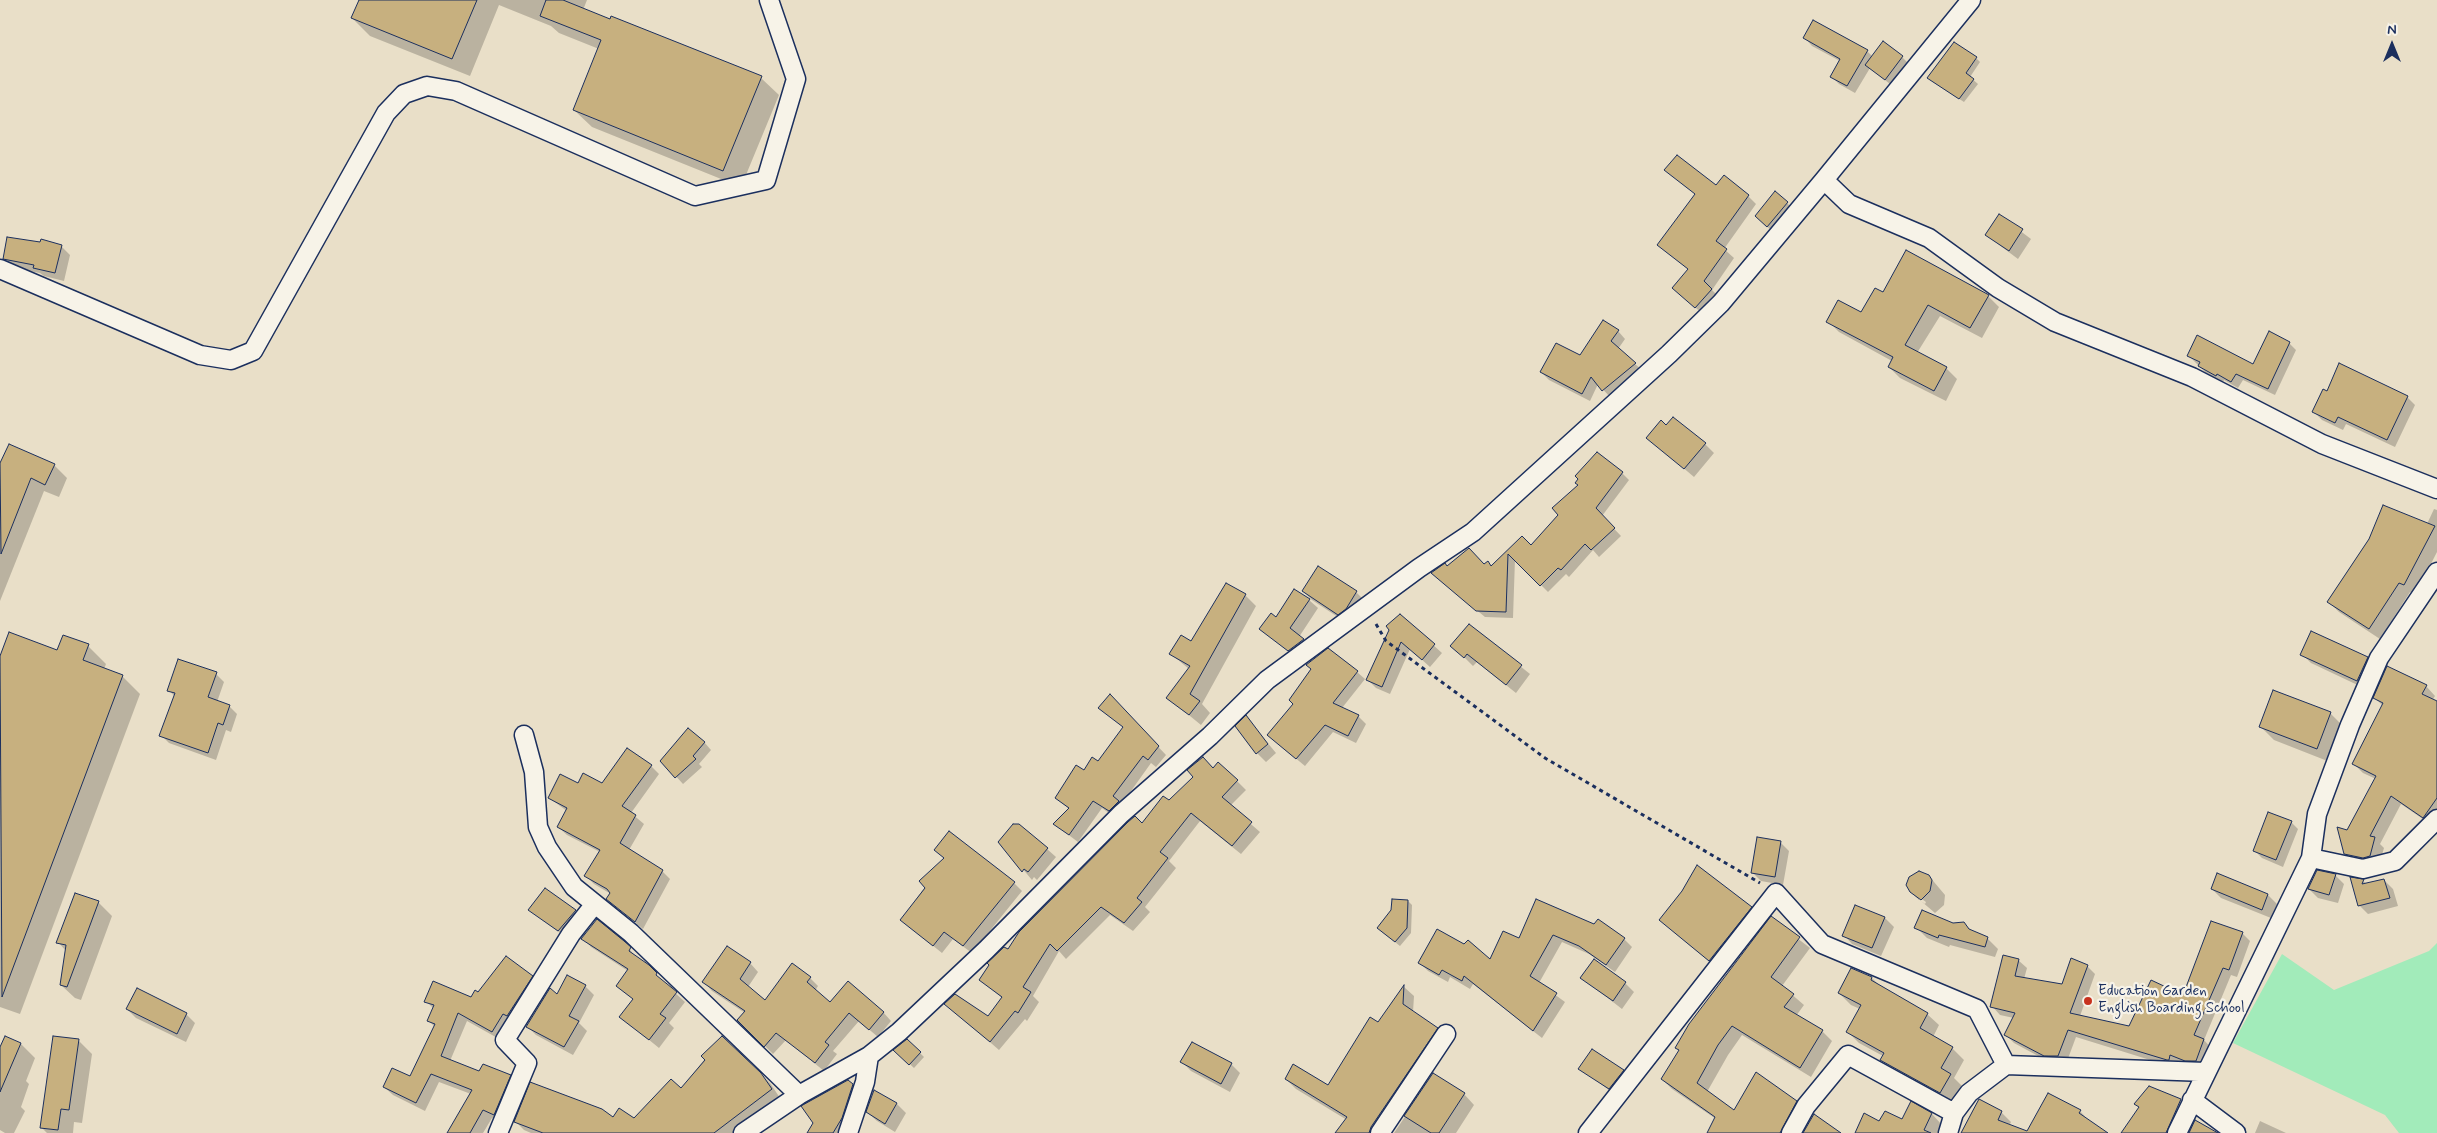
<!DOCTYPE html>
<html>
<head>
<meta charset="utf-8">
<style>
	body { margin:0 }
	#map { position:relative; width:2437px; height:1133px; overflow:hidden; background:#e9dfc8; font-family:Mynerve,sans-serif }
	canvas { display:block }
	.north { position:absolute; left:2367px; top:20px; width:50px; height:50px; -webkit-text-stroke:4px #f7f3e8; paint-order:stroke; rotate:0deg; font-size:14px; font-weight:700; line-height:20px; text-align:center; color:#1b2f5e }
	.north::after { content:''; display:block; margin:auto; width:18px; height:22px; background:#1b2f5e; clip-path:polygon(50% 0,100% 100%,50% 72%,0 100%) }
</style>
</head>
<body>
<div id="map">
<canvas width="2437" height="1133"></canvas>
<div class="north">N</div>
</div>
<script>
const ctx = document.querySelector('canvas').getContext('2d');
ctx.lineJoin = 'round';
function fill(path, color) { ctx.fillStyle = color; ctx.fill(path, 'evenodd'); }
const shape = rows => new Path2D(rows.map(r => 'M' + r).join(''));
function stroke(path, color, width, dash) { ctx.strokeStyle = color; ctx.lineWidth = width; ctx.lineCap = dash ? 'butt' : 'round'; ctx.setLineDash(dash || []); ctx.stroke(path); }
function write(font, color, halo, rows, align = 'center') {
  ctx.font = font + ' Mynerve,sans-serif'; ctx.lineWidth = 4.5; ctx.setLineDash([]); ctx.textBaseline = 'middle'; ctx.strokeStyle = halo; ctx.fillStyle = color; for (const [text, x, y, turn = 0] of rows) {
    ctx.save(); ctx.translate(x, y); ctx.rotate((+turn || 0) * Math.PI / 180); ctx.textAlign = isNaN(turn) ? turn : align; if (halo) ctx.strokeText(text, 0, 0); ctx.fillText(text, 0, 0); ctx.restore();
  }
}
fill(shape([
	[2437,943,2437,1133,2399,1133,2385,1115,2233,1043,2282,954,2334,990,2429,951]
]), '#a2ebba');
fill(shape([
	[360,0,587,0,583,10,761,78,779,95,741,187,592,127,574,110,599,49,559,33,551,26,499,5,470,76,370,36,352,18],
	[1805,38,1867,51,1873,57,1902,57,1911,66,1895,88,1870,68,1855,93,1839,84,1832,77,1840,61,1812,46],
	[1976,58,1980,62,1970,77,1978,84,1964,102,1933,82],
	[1666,170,1748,196,1756,204,1724,249,1734,258,1712,290,1720,298,1704,315,1682,296,1689,270,1659,245,1696,195],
	[1787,203,1796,212,1777,235,1765,225],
	[1999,215,2031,239,2018,259,1986,235],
	[61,246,70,255,64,281,44,276,40,273,13,268,4,259],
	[1883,294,1988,296,1999,307,1982,338,1940,316,1917,353,1946,368,1957,379,1946,401,1900,378,1889,367,1892,361,1839,332,1828,321,1861,313],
	[1618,331,1625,339,1618,349,1643,371,1610,397,1598,384,1590,401,1549,380,1541,372,1580,357],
	[2289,343,2296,350,2275,395,2243,380,2238,388,2224,380,2223,382,2206,373,2189,356,2254,365],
	[2407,397,2415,405,2395,447,2346,424,2343,430,2322,420,2314,412],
	[1667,427,1705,444,1714,453,1694,477,1648,438],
	[9,446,54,465,67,478,59,497,44,491,0,601,0,468],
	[1622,473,1629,480,1602,516,1621,536,1599,557,1593,550,1569,577,1566,574,1548,592,1515,559,1513,618,1485,617,1440,580,1447,567,1491,567,1522,537,1531,547],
	[2434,509,2437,510,2437,552,2415,595,2410,592,2380,639,2339,612,2329,602,2427,524],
	[1318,568,1356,592,1365,601,1347,623,1312,600,1303,591],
	[1245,595,1256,606,1202,704,1210,713,1201,725,1168,698,1189,669,1171,654,1192,643],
	[1309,600,1318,608,1299,637,1312,649,1298,659,1261,629],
	[1400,615,1442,653,1430,667,1410,649,1390,694,1376,688,1368,680],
	[1470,626,1530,674,1516,693,1477,662,1473,666,1461,654],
	[10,634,58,652,88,646,106,664,104,669,122,676,140,694,20,1014,0,1007,0,660],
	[2302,654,2367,658,2376,667,2366,689,2311,663],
	[1357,672,1365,679,1342,708,1358,716,1366,724,1356,743,1333,732,1305,766,1276,742],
	[216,674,224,682,217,702,229,706,237,714,231,732,226,730,216,760,169,743,161,735,175,697,169,690],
	[2426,686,2435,696,2432,701,2437,703,2437,821,2433,826,2401,804,2380,844,2384,848,2379,865,2355,863,2345,854,2348,831,2376,779,2363,773,2354,764,2383,706,2375,698],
	[1110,696,1166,755,1156,767,1151,763,1121,805,1117,819,1102,808,1078,842,1054,824,1069,809,1056,798,1084,772,1098,763,1124,728,1100,708],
	[2330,713,2344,727,2330,762,2274,740,2260,726],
	[1246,717,1276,753,1266,762,1257,753],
	[704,742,711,750,699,764,702,767,683,784,662,761],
	[651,766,659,774,631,813,644,824,629,850,662,871,670,879,643,929,608,899,611,894,594,884,586,876,600,852,567,835,558,827,567,811,549,798,578,785,602,785],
	[1213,769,1237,781,1246,790,1230,806,1260,832,1241,854,1200,821,1169,861,1176,868,1145,907,1150,912,1133,931,1110,915,1066,959,1059,951,1033,996,1039,1002,1027,1021,1025,1019,999,1050,946,1004,989,1018,1002,998,981,980,1142,824],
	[2291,822,2298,829,2283,867,2262,858,2255,851],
	[1000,842,1047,849,1056,857,1037,880,1034,877,1032,880],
	[1780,842,1789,851,1783,885,1761,881,1752,872],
	[936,850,1014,883,1022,891,972,953,953,939,942,953,901,920,945,859],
	[2218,875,2268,895,2277,904,2271,918,2221,898,2212,889],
	[2335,875,2344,884,2338,903,2318,898,2309,889],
	[1929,876,1945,895,1944,905,1935,913,1921,901,1925,904,1926,902,1919,897,1919,900,1911,892],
	[2352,879,2363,881,2367,884,2384,880,2393,889,2398,906,2368,914,2359,905],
	[545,889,584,920,568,939,530,910],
	[1537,900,1624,939,1632,947,1615,972,1589,954,1562,942,1539,983,1565,1002,1542,1038,1473,984,1470,989,1450,977,1448,982,1428,971,1420,963,1491,961,1519,940],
	[1408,901,1412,905,1411,933,1400,946,1382,932],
	[98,902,112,916,81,1000,75,998,61,985,66,951,58,942],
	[1856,906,1885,918,1894,927,1881,956,1852,944,1844,935],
	[1751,908,1764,920,1723,973,1660,920],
	[1771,918,1810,948,1782,986,1804,1005,1796,1016,1822,1031,1832,1041,1811,1077,1742,1035,1728,1055,1707,1092,1735,1112,1796,1102,1806,1112,1794,1133,1708,1133,1716,1119,1672,1089,1662,1079,1680,1051,1677,1048],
	[1964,923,1972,932,1987,938,1998,949,1995,957,1950,945,1949,947,1927,938,1916,927],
	[2242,933,2250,941,2237,977,2231,975,2204,1040,2212,1049,2204,1069,2176,1068,2076,1037,2066,1064,2053,1064,2014,1043,2006,1035,2014,1018,2000,1015,1992,1006,2018,960,2027,968,2024,979,2063,985,2087,966,2095,974,2080,1016,2130,1028,2183,997],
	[583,938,623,942,638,959,685,1002,669,1023,674,1028,659,1048,621,1017,634,1000,617,986,628,971,591,947],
	[750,963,758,972,748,987,765,1002,810,978,818,986,815,991,830,1004,883,1012,891,1021,878,1037,859,1021,833,1051,837,1054,824,1071,786,1040,773,1054,739,1020,745,1013,712,991,704,982],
	[532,977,540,985,501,1040,467,1021,450,1061,479,1072,510,1076,518,1084,503,1122,492,1118,483,1133,448,1133,471,1094,439,1082,425,1111,393,1095,384,1087,410,1078,435,1027,429,1021,434,1009,426,1001,471,999,478,994],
	[1582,978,1625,983,1634,992,1622,1009],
	[1872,978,1881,987,1927,1014,1939,1025,1933,1037,1952,1048,1964,1060,1954,1078,1962,1086,1952,1104,1893,1072,1881,1060,1883,1056,1859,1043,1848,1032,1860,1009,1851,1005,1839,993],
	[585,986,594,995,579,1023,587,1031,573,1055,536,1035,527,1026,557,995],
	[1404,987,1414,996,1413,1012,1447,1039,1384,1133,1337,1133,1347,1120,1296,1089,1286,1079,1328,1087,1379,1024],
	[127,1009,186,1014,195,1023,186,1042,136,1018],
	[722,1037,770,1083,780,1098,734,1133,531,1133,524,1130,516,1122,634,1119,681,1089],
	[78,1040,92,1054,82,1123,74,1122,73,1133,47,1133,41,1127],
	[21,1044,35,1058,26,1081,29,1084,21,1107,25,1111,14,1133,5,1133,0,1130,0,1050],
	[920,1053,924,1057,914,1068,899,1054],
	[1182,1062,1231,1064,1240,1073,1230,1092,1191,1071],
	[1580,1068,1623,1071,1632,1080,1618,1097],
	[1433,1075,1464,1094,1474,1105,1456,1133,1394,1133],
	[852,1085,861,1093,846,1133,808,1133],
	[2149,1087,2181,1100,2190,1110,2179,1133,2122,1133,2140,1108,2136,1104],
	[874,1092,897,1104,906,1113,895,1132,877,1121,867,1112],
	[1979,1101,2001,1112,2011,1122,2009,1126,2027,1133,2080,1111,2089,1121,2106,1133,1964,1133],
	[1911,1103,1932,1114,1942,1125,1938,1133,1856,1133,1880,1122,1902,1121],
	[2260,1121,2286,1133,2255,1133]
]), '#0003');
const building = shape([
	[359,0,477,0,452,59,351,18,359,0],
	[546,0,563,0,610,19,611,16,762,76,723,171,573,110,601,40,540,16,546,0],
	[1813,20,1868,50,1847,86,1830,77,1840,59,1803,38,1813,20],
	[1883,41,1903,56,1885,80,1865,65,1883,41],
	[1954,42,1977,57,1966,73,1974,79,1959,99,1927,78,1954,42],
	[1677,155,1716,185,1724,175,1749,195,1716,241,1727,249,1704,281,1712,289,1695,308,1672,288,1688,269,1657,245,1695,194,1664,170,1677,155],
	[1775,191,1788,202,1767,227,1755,216,1775,191],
	[1999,214,2023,229,2009,251,1985,235,1999,214],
	[7,237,40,242,41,239,62,245,55,273,33,268,34,265,3,259,7,237],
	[1906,250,1989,295,1970,328,1928,305,1905,345,1947,367,1934,391,1888,367,1893,357,1826,322,1838,300,1861,312,1875,288,1883,292,1906,250],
	[1603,320,1619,330,1611,341,1636,363,1602,391,1591,377,1582,394,1540,372,1556,343,1580,355,1603,320],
	[2269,331,2290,342,2268,389,2236,374,2231,382,2217,374,2216,376,2198,366,2200,362,2187,356,2197,335,2253,364,2269,331],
	[2339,363,2408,396,2387,440,2338,417,2335,423,2312,412,2323,389,2327,391,2339,363],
	[1673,417,1706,443,1684,469,1646,438,1661,420,1666,425,1673,417],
	[9,444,55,464,45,485,31,478,1,554,0,463,9,444],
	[1597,452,1623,472,1596,508,1615,528,1591,550,1585,544,1561,570,1558,568,1540,586,1508,554,1506,612,1476,611,1431,573,1445,563,1447,566,1469,548,1484,564,1488,561,1491,566,1522,536,1531,545,1558,515,1552,508,1578,485,1575,483,1578,479,1575,476,1597,452],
	[2383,505,2435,526,2404,585,2399,583,2369,629,2327,602,2369,539,2383,505],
	[1318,566,1357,591,1346,609,1338,615,1302,591,1318,566],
	[1226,583,1246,594,1190,694,1200,701,1189,715,1166,698,1190,666,1169,654,1181,635,1191,641,1226,583],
	[1294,589,1310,599,1290,628,1304,639,1288,651,1259,629,1271,613,1276,617,1294,589],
	[1400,614,1435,644,1422,660,1401,642,1382,687,1366,680,1389,630,1386,626,1400,614],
	[1469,624,1522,665,1506,685,1467,654,1464,658,1450,646,1469,624],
	[2311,631,2368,657,2357,681,2300,655,2311,631],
	[9,632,57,650,63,635,89,644,83,660,123,675,2,997,0,656,9,632],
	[1328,648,1358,671,1333,703,1359,715,1348,736,1325,725,1296,759,1267,735,1293,704,1289,700,1311,669,1306,665,1328,648],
	[178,659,217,672,208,697,230,705,223,725,218,723,208,753,159,736,175,693,167,691,178,659],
	[2387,666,2427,685,2422,694,2437,701,2437,798,2423,818,2391,796,2370,836,2375,837,2370,856,2363,858,2344,854,2337,827,2347,830,2376,776,2352,764,2383,703,2373,698,2387,666],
	[2273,690,2331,712,2317,749,2259,727,2273,690],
	[1110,694,1159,746,1148,760,1143,756,1113,796,1119,801,1109,811,1093,801,1069,835,1053,824,1069,808,1055,798,1076,765,1084,770,1092,757,1098,761,1123,727,1098,708,1110,694],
	[1246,715,1268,744,1256,754,1235,726,1246,715],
	[688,728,705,742,693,756,696,759,675,778,660,761,688,728],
	[627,748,652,765,622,806,636,815,620,843,663,870,635,922,606,899,610,893,607,889,584,876,600,850,557,827,567,808,548,798,560,774,578,783,583,773,602,783,627,748],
	[1203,757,1213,768,1218,762,1238,780,1222,797,1252,822,1232,846,1191,813,1160,852,1168,858,1137,898,1142,902,1124,923,1101,907,1057,951,1050,944,1023,987,1031,992,1018,1013,1015,1011,990,1042,944,1004,955,994,988,1016,1002,997,979,980,989,965,987,963,1004,947,1008,949,1019,932,1128,822,1135,816,1142,823,1163,796,1169,800,1193,777,1187,770,1203,757],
	[2268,812,2292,821,2276,860,2253,851,2268,812],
	[1013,824,1019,824,1048,848,1028,872,1024,869,1022,872,998,842,1013,824],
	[949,831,1015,882,963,946,944,932,933,946,900,920,925,888,919,881,944,858,934,850,949,831],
	[1757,837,1781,841,1775,877,1751,873,1757,837],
	[1697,865,1752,907,1709,961,1659,920,1682,891,1697,865],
	[2317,870,2336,874,2329,895,2308,889,2317,870],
	[1919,871,1929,875,1932,880,1930,891,1921,900,1910,892,1906,885,1909,877,1919,871],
	[2217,873,2268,894,2262,910,2211,889,2217,873],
	[2350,877,2364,879,2362,884,2384,879,2390,898,2358,906,2350,877],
	[545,888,576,910,558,931,528,910,545,888],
	[75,893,99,901,67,987,60,985,66,945,56,943,75,893],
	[1392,899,1408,900,1407,928,1395,942,1377,928,1391,910,1392,899],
	[1536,899,1594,924,1598,919,1625,938,1606,965,1579,946,1553,935,1530,976,1557,993,1533,1031,1464,976,1462,981,1442,970,1439,975,1418,963,1437,929,1464,944,1468,940,1490,959,1503,931,1519,938,1536,899],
	[1855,905,1885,917,1872,948,1842,936,1855,905],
	[1922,910,1953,923,1964,922,1969,929,1988,937,1985,947,1939,935,1938,938,1914,928,1922,910],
	[1771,916,1800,937,1771,977,1794,994,1784,1007,1823,1030,1800,1068,1732,1026,1718,1045,1697,1083,1734,1110,1756,1072,1797,1101,1780,1133,1707,1133,1715,1117,1661,1079,1679,1050,1675,1048,1689,1024,1771,916],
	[597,919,624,941,631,947,629,951,649,965,657,973,656,975,677,992,660,1014,666,1018,649,1040,619,1017,633,999,616,986,628,969,581,939,597,919],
	[2211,921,2243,932,2229,970,2223,968,2194,1035,2204,1039,2196,1061,2185,1061,2170,1055,2169,1060,2167,1060,2068,1030,2058,1056,2044,1056,2004,1035,2015,1013,1990,1007,2003,955,2019,959,2015,976,2062,984,2071,958,2088,965,2070,1013,2129,1026,2151,980,2183,995,2211,921],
	[727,946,751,962,740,979,765,1000,792,963,811,977,807,982,830,1002,848,981,884,1012,869,1030,849,1013,825,1042,829,1045,815,1063,776,1033,764,1047,737,1020,745,1011,702,982,727,946],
	[506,956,533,976,507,1016,503,1014,492,1032,458,1013,441,1056,479,1071,483,1064,511,1075,494,1115,483,1110,470,1133,447,1133,472,1090,431,1074,416,1103,383,1087,392,1068,410,1076,435,1024,427,1021,434,1005,424,1002,433,981,471,997,475,990,478,992,506,956],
	[1594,959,1626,982,1613,1001,1580,978,1594,959],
	[1851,968,1872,977,1871,980,1928,1013,1920,1028,1953,1047,1941,1068,1951,1074,1940,1093,1880,1060,1884,1053,1846,1032,1861,1005,1838,993,1851,968],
	[567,975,586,985,569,1016,579,1021,564,1047,526,1027,550,988,557,994,567,975],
	[1404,985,1403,1004,1438,1028,1371,1127,1369,1133,1335,1133,1347,1117,1285,1079,1293,1064,1328,1085,1370,1017,1378,1022,1404,985],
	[137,988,187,1013,177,1034,126,1009,137,988],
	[5,1036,21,1043,0,1092,0,1047,5,1036],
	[53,1036,79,1039,69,1110,61,1109,58,1130,40,1128,53,1036],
	[722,1036,761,1073,772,1089,714,1133,543,1133,514,1122,530,1082,602,1109,613,1117,619,1108,634,1118,671,1079,681,1088,705,1060,701,1056,722,1036],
	[907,1039,921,1052,909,1065,893,1050,907,1039],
	[1192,1042,1232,1063,1221,1084,1180,1062,1192,1042],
	[1592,1049,1624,1070,1609,1089,1578,1069,1592,1049],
	[1433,1073,1465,1093,1439,1133,1431,1133,1404,1116,1433,1073],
	[848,1080,853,1084,842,1118,833,1133,807,1133,813,1123,801,1106,848,1080],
	[2149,1086,2181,1099,2166,1133,2121,1133,2139,1107,2134,1104,2149,1086],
	[874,1090,897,1103,885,1124,866,1112,874,1090],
	[2048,1093,2081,1110,2079,1113,2108,1133,1961,1133,1979,1099,2002,1111,1998,1120,2027,1131,2048,1093],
	[1911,1101,1932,1113,1924,1130,1931,1133,1855,1133,1864,1113,1879,1121,1885,1111,1902,1119,1911,1101],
	[1814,1114,1841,1133,1803,1133,1814,1114],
	[2195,1120,2218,1133,2189,1133,2195,1120]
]);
fill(building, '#c7b07f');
stroke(building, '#1b2f5e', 1);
const street = shape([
	[1824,180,1849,204,1929,238,1998,288,2055,322,2192,377,2322,444,2437,489],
	[0,269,200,355,231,360,253,351,386,113,404,94,427,86,456,91,695,196,766,180,796,79,769,0],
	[524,735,534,772,538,827,547,847,574,887,631,933,799,1095],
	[2311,858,2363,869,2395,861,2437,819],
	[2192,1100,2236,1133],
	[498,1133,527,1063,505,1040,571,934,594,905],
	[743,1133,799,1095,869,1056,899,1032,986,950,1121,814,1210,736,1267,680,1419,568,1473,532,1669,354,1721,303,1824,180,1971,0],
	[848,1133,865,1082,869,1056],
	[1380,1133,1446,1034],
	[1588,1133,1776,893,1822,944,1977,1009,2006,1065],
	[1791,1133,1806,1106,1848,1055,1954,1113],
	[1948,1133,1954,1113,1969,1093,2006,1065,2206,1072],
	[2177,1133,2311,858,2317,814,2350,725,2379,658,2437,572]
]);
stroke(street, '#1b2f5e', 21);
stroke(shape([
	[1376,624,1386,641,1545,758,1760,883]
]), '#1b2f5e', 3, [4, 4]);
stroke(street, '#f7f3e8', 18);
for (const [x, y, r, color] of [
	[2088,1001,5,"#c8321e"]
]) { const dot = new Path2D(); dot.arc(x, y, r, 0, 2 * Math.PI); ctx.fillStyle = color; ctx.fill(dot); stroke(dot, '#f7f3e8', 2); }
write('15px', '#1b2f5e', '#f7f3e8', [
	["Education Garden",2098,992],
	["English Boarding School",2098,1009]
], 'left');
</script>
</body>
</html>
